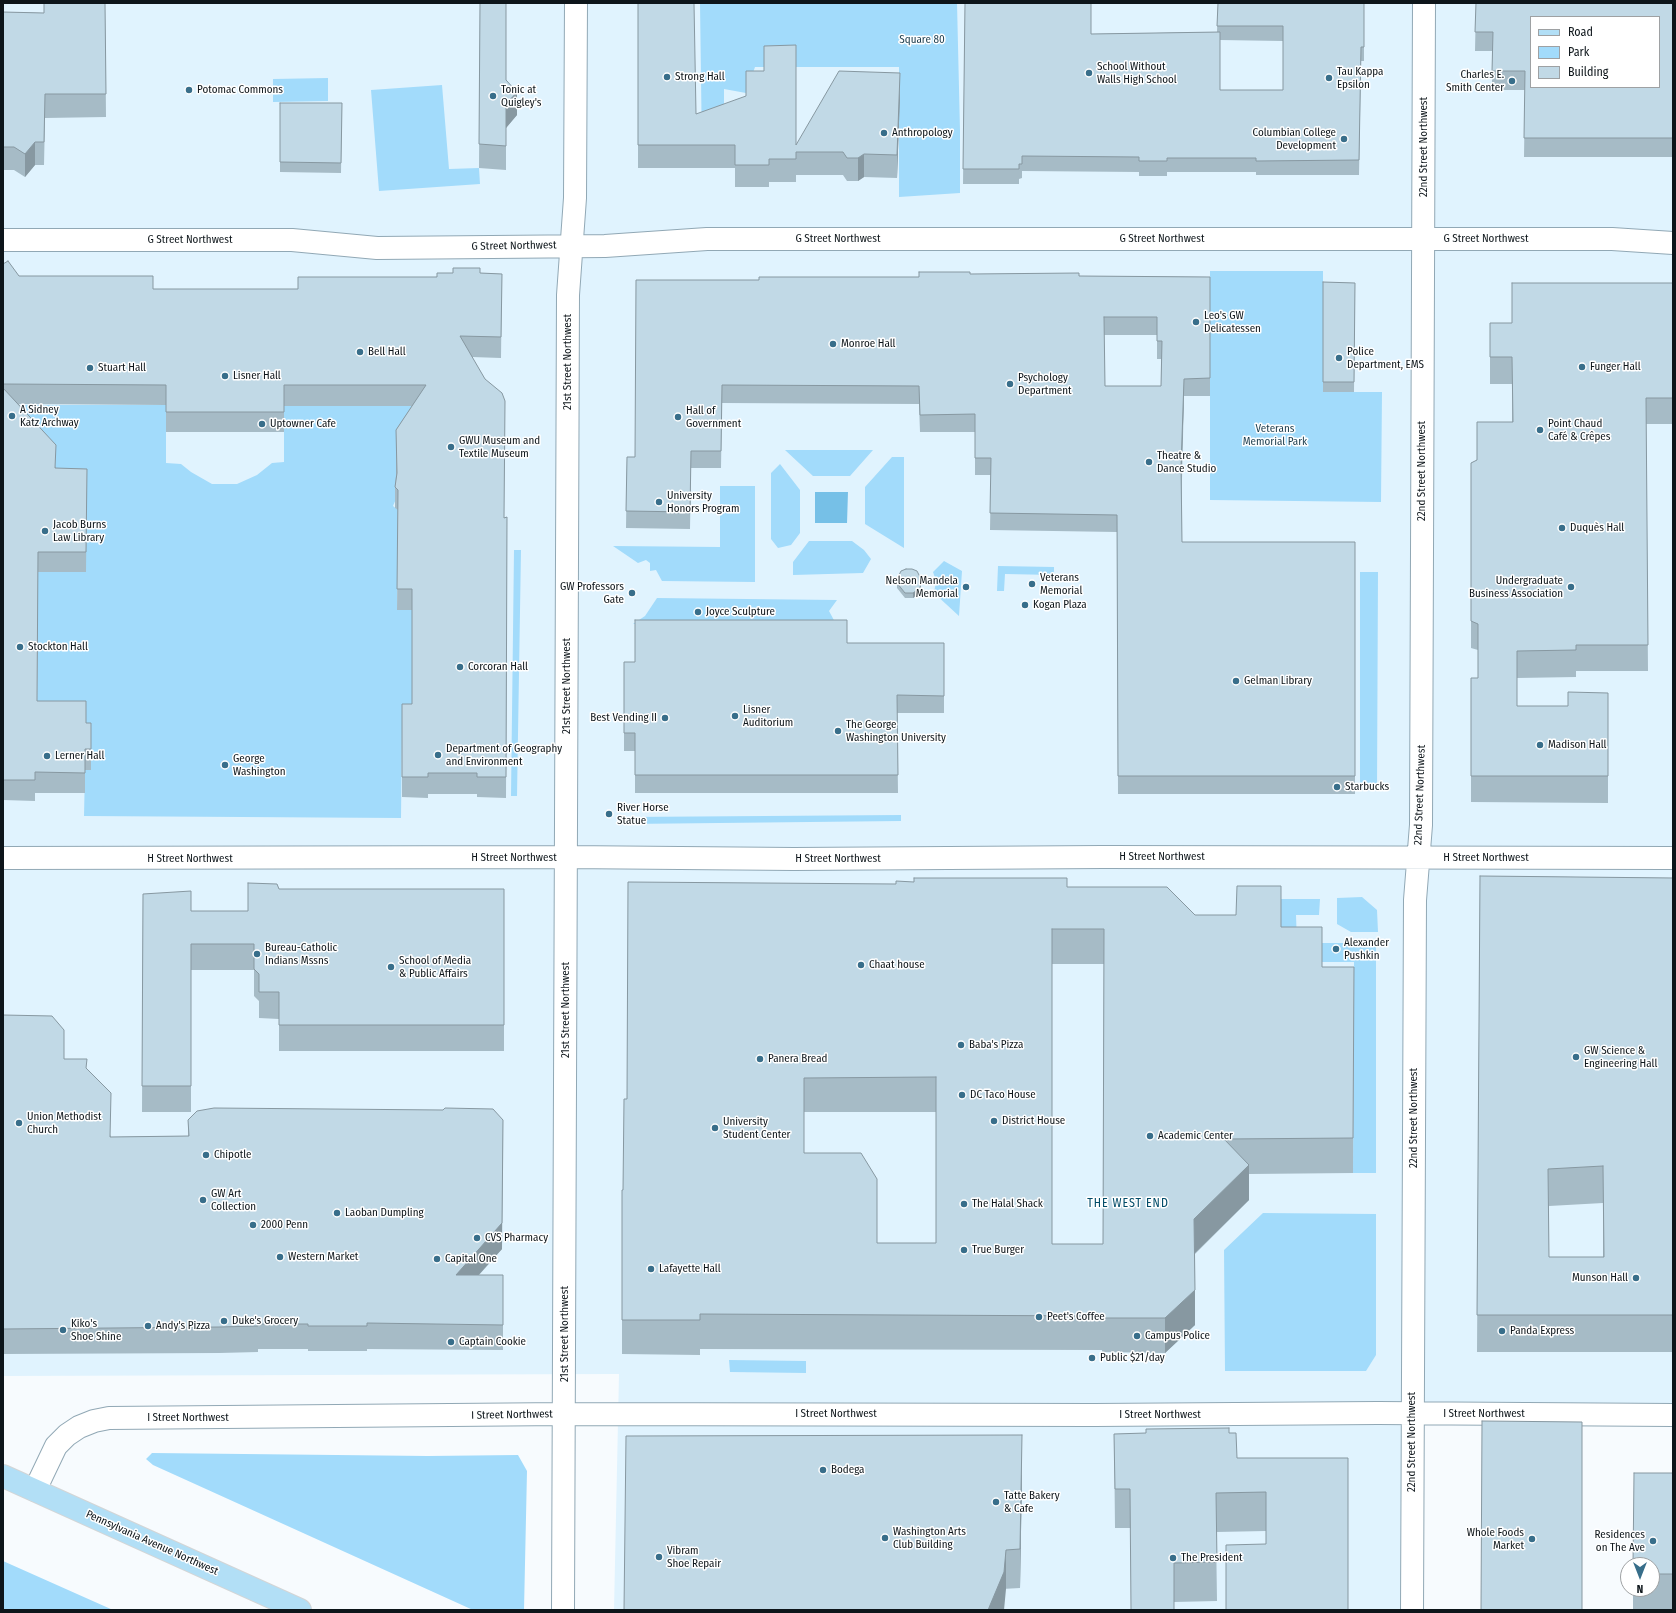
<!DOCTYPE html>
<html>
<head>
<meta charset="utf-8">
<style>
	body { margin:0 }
	#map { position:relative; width:1676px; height:1613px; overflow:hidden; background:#f7fbfe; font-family:"Fira Sans Condensed",sans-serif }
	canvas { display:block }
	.frame { position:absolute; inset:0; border:4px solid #0d151a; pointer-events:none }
	.legend { position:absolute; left:1530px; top:16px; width:130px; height:72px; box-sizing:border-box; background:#fff; border:1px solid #9ea1a3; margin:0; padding:5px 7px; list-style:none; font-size:12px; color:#0d151a }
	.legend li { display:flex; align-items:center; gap:8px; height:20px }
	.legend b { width:20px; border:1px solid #9ea1a3 }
	.north { position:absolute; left:1620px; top:1557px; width:40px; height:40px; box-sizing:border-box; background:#fff; border:1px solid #9ea1a3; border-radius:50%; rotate:180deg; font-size:11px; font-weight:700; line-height:16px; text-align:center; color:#0d151a }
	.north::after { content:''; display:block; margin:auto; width:14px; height:18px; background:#386e8a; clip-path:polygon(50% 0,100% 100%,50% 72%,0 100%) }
</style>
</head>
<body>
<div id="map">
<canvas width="1676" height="1613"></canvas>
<div class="frame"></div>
<ul class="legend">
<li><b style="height:5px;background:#b2dff6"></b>Road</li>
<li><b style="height:11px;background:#a2dbfb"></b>Park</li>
<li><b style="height:11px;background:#c1d9e6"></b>Building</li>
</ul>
<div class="north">N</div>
</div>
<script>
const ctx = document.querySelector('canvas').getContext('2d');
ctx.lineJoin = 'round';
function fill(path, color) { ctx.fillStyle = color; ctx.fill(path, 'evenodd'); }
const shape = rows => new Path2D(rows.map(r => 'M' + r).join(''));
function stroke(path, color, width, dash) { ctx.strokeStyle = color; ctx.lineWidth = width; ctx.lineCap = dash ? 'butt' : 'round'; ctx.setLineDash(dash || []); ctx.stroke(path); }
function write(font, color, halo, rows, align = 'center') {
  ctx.font = font + ' "Fira Sans Condensed",sans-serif'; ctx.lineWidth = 3; ctx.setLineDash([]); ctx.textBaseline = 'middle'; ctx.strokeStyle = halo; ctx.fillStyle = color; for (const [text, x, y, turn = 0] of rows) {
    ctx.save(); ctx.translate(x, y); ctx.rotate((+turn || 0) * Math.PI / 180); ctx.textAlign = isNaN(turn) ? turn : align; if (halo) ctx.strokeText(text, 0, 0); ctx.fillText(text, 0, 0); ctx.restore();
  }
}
fill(shape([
	[3,3,1673,3,1673,1415,1413,1414,1412,1610,614,1610,619,1374,3,1376],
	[1531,17,1659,17,1659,87,1531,87]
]), '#e0f3fe');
fill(shape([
	[700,3,957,3,960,131,960,193,899,197,899,67,755,67,746,93,724,89,724,153,702,153],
	[328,78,328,101,273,102,273,79],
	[442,85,449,169,479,168,480,184,379,191,371,90],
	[1210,271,1323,271,1323,392,1382,392,1381,502,1210,500],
	[21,405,166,405,166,463,181,464,191,472,212,484,237,484,257,475,272,463,284,462,284,406,435,405,396,450,397,493,396,499,393,506,398,510,397,609,412,610,412,725,402,725,401,818,84,816,85,770,37,721,38,572,86,572,55,488,21,427],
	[785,450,873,450,850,476,813,476],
	[892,457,904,457,904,548,865,524,865,487],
	[780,464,800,490,800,533,791,545,778,548,771,539,771,473],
	[720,486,755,486,755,582,662,581,656,570,650,571,650,563,646,560,638,563,613,546,720,547],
	[809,541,852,541,864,550,871,559,863,573,793,575,793,562],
	[514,550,521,550,517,796,511,796],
	[944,561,962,571,959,616,934,593,936,581,933,572],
	[998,566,1054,567,1054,575,1005,574,1004,591,997,591],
	[1360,572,1378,572,1377,791,1360,790],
	[657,598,837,600,829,611,836,624,633,624,645,616],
	[901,815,901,821,628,824,628,817],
	[1362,897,1377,910,1378,932,1351,932,1337,924,1337,898],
	[1237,899,1320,899,1319,915,1296,915,1297,943,1376,943,1376,1173,1353,1173,1354,962,1281,962],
	[1263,1213,1376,1214,1376,1355,1366,1371,1225,1371,1224,1250],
	[729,1360,806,1361,806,1373,730,1372],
	[152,1453,428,1456,518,1455,527,1471,524,1610,473,1610,153,1465,146,1459],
	[3,1561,113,1610,3,1610]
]), '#a2dbfb');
fill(shape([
	[815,492,848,492,847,523,815,523]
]), '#76c0e7');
const secondary = shape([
	[3,240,292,240,377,248,605,246,707,239,1612,239,1673,243],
	[3,858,566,857,794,859,1103,857,1673,858],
	[35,1490,56,1446,67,1435,79,1427,94,1421,109,1418,564,1414,1094,1415,1378,1413,1673,1415],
	[563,1610,568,295,575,198,576,3],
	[1412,1610,1415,900,1421,825,1424,3]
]);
const primary = shape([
	[3,1476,300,1610]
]);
stroke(secondary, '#91a8b5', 24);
stroke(primary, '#d3d5d6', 24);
stroke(secondary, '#fff', 22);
stroke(primary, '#b2dff6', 22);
fill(shape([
	[105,3,106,117,45,118,44,165,35,165,25,177,14,170,3,170,3,12,44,13],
	[480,3,506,80,517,115,506,128,506,170,479,168],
	[638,3,696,114,796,145,900,95,897,178,864,177,858,181,847,181,843,175,796,175,796,182,769,182,769,187,735,187,735,168,638,168],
	[965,3,1091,34,1217,32,1218,3,1364,3,1364,61,1361,61,1359,175,1256,175,1256,172,1167,172,1167,176,1139,176,1139,172,1022,171,1022,178,1019,179,1019,184,963,184],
	[1220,40,1283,41,1283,90,1220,90],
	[1476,3,1673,3,1673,157,1524,157,1525,90,1492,90,1492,51,1475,51],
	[280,103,342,103,341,173,280,172],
	[3,264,19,276,153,289,298,289,480,273,502,274,501,358,472,357,504,518,507,517,506,798,477,797,477,794,428,794,428,798,402,797,402,704,412,704,412,610,397,610,398,510,395,508,395,487,396,475,396,430,412,406,284,406,284,432,166,432,166,405,19,404,56,468,87,469,86,572,38,572,37,701,86,723,91,723,91,770,85,770,85,793,35,793,35,801,3,800],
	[970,274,1079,276,1210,277,1210,396,1184,396,1182,479,1182,542,1355,542,1355,794,1118,794,1117,532,990,530,991,475,975,475,975,432,920,432,919,404,722,403,721,468,691,468,690,529,626,528,627,457,635,457,759,280,919,277],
	[1104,335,1157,335,1157,359,1161,359,1161,386,1105,386],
	[1323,282,1355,283,1354,392,1323,392],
	[1673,283,1673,424,1646,424,1648,671,1576,671,1576,677,1517,678,1517,706,1568,706,1608,693,1608,803,1471,802,1471,678,1478,678,1478,650,1471,648,1471,463,1477,460,1512,422,1512,384,1490,384,1490,323,1512,323],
	[897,579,921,584,920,593,913,598,905,598,897,588],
	[847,643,944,643,944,713,897,713,898,793,635,793,635,751,624,751,624,733,635,662],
	[1480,876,1673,878,1673,1352,1477,1352],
	[1603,1203,1603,1257,1549,1257,1549,1206],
	[1067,887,1195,915,1281,927,1322,967,1354,967,1353,1173,1249,1174,1249,1200,1195,1254,1195,1325,1165,1353,1102,1352,1102,1350,700,1349,700,1355,622,1354,622,1190,623,1190,627,1099],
	[1052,964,1104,964,1103,1244,1052,1244],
	[804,1112,936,1112,936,1243,877,1243,804,1153],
	[279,889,504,889,504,1051,279,1051,279,1019,259,1018,259,1001,254,996,254,970,191,970,191,1112,142,1112,143,894,191,911,248,911],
	[3,1015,64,1059,87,1069,111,1137,188,1136,188,1120,502,1249,479,1275,503,1275,503,1350,367,1349,367,1351,308,1351,308,1349,258,1349,258,1352,219,1353,3,1354],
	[1229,1433,1237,1458,1348,1458,1266,1544,1266,1531,1216,1532,1217,1601,1174,1602,1130,1528,1115,1528,1114,1434],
	[1673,1473,1673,1610,1633,1610,1633,1589,1652,1589,1652,1565],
	[1022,1475,1020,1588,624,1610]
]), '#a6bbc6');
fill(shape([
	[900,73,900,95,897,178,897,155],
	[517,92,517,115,506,128,506,104],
	[35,142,35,165,25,177,25,154],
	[864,154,864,177,858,181,858,158],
	[1184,379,1184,396,1181,485,1181,467],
	[921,579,921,584,920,593,913,598,913,593],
	[503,1120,502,1249,456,1300,456,1275],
	[1249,1165,1249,1200,1194,1254,1194,1219],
	[1195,1290,1195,1325,1165,1353,1165,1318],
	[1022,1435,1022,1475,1020,1588,1020,1549],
	[1006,1550,1006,1589,1004,1610,988,1610]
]), '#8798a1');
const building = shape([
	[44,3,105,3,106,94,45,94,44,142,35,142,25,154,14,147,3,147,3,12,44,13,44,3],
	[480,3,506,3,506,80,517,92,506,104,506,146,479,144,480,3],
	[638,3,694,3,696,114,746,96,746,71,764,71,764,46,796,45,796,145,839,71,900,73,897,155,864,154,858,158,847,158,843,152,796,152,796,159,769,159,769,165,735,165,735,145,638,145,638,3],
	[965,3,1091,3,1091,34,1220,32,1220,90,1283,90,1283,26,1217,26,1218,3,1364,3,1364,47,1361,47,1359,160,1256,161,1256,158,1167,158,1167,161,1139,161,1139,157,1022,156,1022,164,1019,164,1019,169,963,169,965,3],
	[1476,3,1673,3,1673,138,1524,138,1525,71,1492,71,1493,32,1475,32,1476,3],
	[1531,17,1659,17,1659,87,1531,87,1531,17],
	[280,103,342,103,341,163,280,162,280,103],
	[8,261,19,276,153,276,153,289,298,289,298,277,437,277,437,273,453,273,453,268,480,268,480,273,502,274,501,337,460,336,485,379,502,393,505,401,504,518,507,517,506,777,477,777,477,773,428,773,428,777,402,777,402,704,412,704,412,589,397,589,398,490,395,487,397,473,396,430,426,385,284,385,284,412,166,412,166,385,3,384,3,264,8,261],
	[919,272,970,272,970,274,1079,273,1079,276,1210,277,1210,378,1184,379,1181,467,1182,542,1355,542,1355,776,1118,776,1117,515,990,513,991,458,975,458,975,414,920,415,919,386,722,385,721,451,691,451,690,512,626,511,627,457,635,457,636,280,759,280,759,277,919,277,919,272],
	[1104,317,1157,317,1157,341,1162,341,1161,386,1105,386,1104,317],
	[1323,282,1355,283,1354,382,1323,382,1323,282],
	[1512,283,1673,283,1673,398,1646,398,1648,645,1576,645,1576,650,1517,651,1517,706,1568,706,1568,692,1608,693,1608,776,1471,776,1471,678,1478,678,1478,624,1471,621,1471,463,1477,460,1477,422,1513,422,1512,357,1490,357,1490,323,1512,323,1512,283],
	[3,388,56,445,55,468,87,469,86,552,38,552,37,701,86,701,86,723,91,723,91,749,85,749,85,773,35,772,35,780,3,780,3,388],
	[906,569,912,569,917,571,921,579,920,588,913,593,905,593,897,583,897,579,901,571,906,569],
	[635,620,847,620,847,643,944,643,944,696,897,695,898,775,635,775,635,733,624,733,624,662,635,662,635,620],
	[1480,876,1673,878,1673,1315,1477,1315,1480,876],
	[1603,1166,1604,1257,1549,1257,1548,1169,1603,1166],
	[914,878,1067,878,1067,887,1167,887,1195,915,1236,915,1237,886,1281,886,1281,927,1322,927,1322,967,1354,967,1353,1138,1224,1139,1249,1165,1194,1219,1195,1290,1165,1318,1102,1318,1102,1316,700,1314,700,1320,622,1320,622,1190,623,1190,624,1099,627,1099,628,882,896,884,896,881,914,882,914,878],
	[1052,929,1104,929,1103,1244,1052,1244,1052,929],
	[936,1077,936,1243,877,1243,877,1179,861,1153,804,1153,804,1078,936,1077],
	[248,883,277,884,279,889,504,889,504,1025,279,1025,279,992,259,992,259,974,254,969,254,944,191,944,191,1086,142,1086,143,894,191,891,191,911,248,911,248,883],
	[3,1015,52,1016,64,1030,64,1059,87,1059,86,1068,111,1093,110,1137,189,1136,188,1120,197,1111,214,1108,443,1110,445,1108,493,1109,503,1120,502,1223,456,1275,503,1275,503,1325,367,1323,367,1326,308,1326,308,1324,258,1324,258,1326,219,1327,3,1329,3,1015],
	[1482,1421,1582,1422,1582,1610,1481,1610,1482,1421],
	[1229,1428,1229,1433,1236,1433,1237,1458,1348,1458,1348,1610,1226,1610,1226,1545,1266,1544,1266,1492,1216,1493,1217,1562,1174,1563,1174,1610,1131,1610,1130,1489,1115,1489,1114,1434,1146,1433,1146,1429,1229,1428],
	[1022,1435,1020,1549,1006,1550,1004,1572,988,1610,624,1610,626,1436,1022,1435],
	[1634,1473,1673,1473,1673,1574,1652,1574,1652,1565,1633,1565,1634,1473]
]);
fill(building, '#c1d9e6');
stroke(building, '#8798a1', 1);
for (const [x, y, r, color] of [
	[1089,73,4,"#386e8a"],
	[667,77,4,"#386e8a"],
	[1329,78,4,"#386e8a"],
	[1512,81,4,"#386e8a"],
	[189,90,4,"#386e8a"],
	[493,96,4,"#386e8a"],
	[884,133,4,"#386e8a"],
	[1344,139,4,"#386e8a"],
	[1196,322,4,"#386e8a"],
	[833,344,4,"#386e8a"],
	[360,352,4,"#386e8a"],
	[1339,358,4,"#386e8a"],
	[1582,367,4,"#386e8a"],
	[90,368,4,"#386e8a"],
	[225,376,4,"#386e8a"],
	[1010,384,4,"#386e8a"],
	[12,416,4,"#386e8a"],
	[678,417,4,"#386e8a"],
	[262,424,4,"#386e8a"],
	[1540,430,4,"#386e8a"],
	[451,447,4,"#386e8a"],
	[1149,462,4,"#386e8a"],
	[659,502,4,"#386e8a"],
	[1562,528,4,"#386e8a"],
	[45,531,4,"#386e8a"],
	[1032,584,4,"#386e8a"],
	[966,587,4,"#386e8a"],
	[1571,587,4,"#386e8a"],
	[632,593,4,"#386e8a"],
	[1025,605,4,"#386e8a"],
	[698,612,4,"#386e8a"],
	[20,647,4,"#386e8a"],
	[460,667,4,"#386e8a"],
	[1236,681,4,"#386e8a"],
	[735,716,4,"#386e8a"],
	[665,718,4,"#386e8a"],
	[838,731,4,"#386e8a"],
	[1540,745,4,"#386e8a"],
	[438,755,4,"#386e8a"],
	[47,756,4,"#386e8a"],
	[225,765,4,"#386e8a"],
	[1337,787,4,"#386e8a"],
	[609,814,4,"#386e8a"],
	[1336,949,4,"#386e8a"],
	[257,954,4,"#386e8a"],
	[861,965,4,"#386e8a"],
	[391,967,4,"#386e8a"],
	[961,1045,4,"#386e8a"],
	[1576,1057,4,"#386e8a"],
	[760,1059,4,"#386e8a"],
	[962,1095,4,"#386e8a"],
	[994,1121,4,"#386e8a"],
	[19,1123,4,"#386e8a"],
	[715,1128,4,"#386e8a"],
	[1150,1136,4,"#386e8a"],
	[206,1155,4,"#386e8a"],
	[203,1200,4,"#386e8a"],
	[964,1204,4,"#386e8a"],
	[337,1213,4,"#386e8a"],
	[253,1225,4,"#386e8a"],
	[477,1238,4,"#386e8a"],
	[964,1250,4,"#386e8a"],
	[280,1257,4,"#386e8a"],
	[437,1259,4,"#386e8a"],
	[651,1269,4,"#386e8a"],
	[1636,1278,4,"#386e8a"],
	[1039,1317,4,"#386e8a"],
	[224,1321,4,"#386e8a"],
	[148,1326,4,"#386e8a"],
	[63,1330,4,"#386e8a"],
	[1502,1331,4,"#386e8a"],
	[1137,1336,4,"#386e8a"],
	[451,1342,4,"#386e8a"],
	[1092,1358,4,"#386e8a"],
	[823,1470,4,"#386e8a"],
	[996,1502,4,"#386e8a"],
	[885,1538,4,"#386e8a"],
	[1532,1539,4,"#386e8a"],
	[1653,1541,4,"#386e8a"],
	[659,1557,4,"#386e8a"],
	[1173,1558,4,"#386e8a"]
]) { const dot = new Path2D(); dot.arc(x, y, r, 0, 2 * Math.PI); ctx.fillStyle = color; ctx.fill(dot); stroke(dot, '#fff', 1.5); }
write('11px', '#1b3c4d', '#fff', [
	["Square 80",922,40],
	["Veterans",1275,429],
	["Memorial Park",1275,442]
]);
write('11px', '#0d151a', '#fff', [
	["School Without",1097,67],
	["Walls High School",1097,80],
	["Tau Kappa",1337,72],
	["Epsilon",1337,85],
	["Charles E.",1504,75,"right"],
	["Smith Center",1504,88,"right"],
	["Strong Hall",675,77],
	["Potomac Commons",197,90],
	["Tonic at",501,90],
	["Quigley's",501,103],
	["Anthropology",892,133],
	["Columbian College",1336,133,"right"],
	["Development",1336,146,"right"],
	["Leo's GW",1204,316],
	["Delicatessen",1204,329],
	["Monroe Hall",841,344],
	["Bell Hall",368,352],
	["Police",1347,352],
	["Department, EMS",1347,365],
	["Funger Hall",1590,367],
	["Stuart Hall",98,368],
	["Lisner Hall",233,376],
	["Psychology",1018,378],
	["Department",1018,391],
	["A Sidney",20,410],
	["Katz Archway",20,423],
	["Hall of",686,411],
	["Government",686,424],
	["Uptowner Cafe",270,424],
	["Point Chaud",1548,424],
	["Café & Crêpes",1548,437],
	["GWU Museum and",459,441],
	["Textile Museum",459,454],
	["Theatre &",1157,456],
	["Dance Studio",1157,469],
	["University",667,496],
	["Honors Program",667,509],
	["Jacob Burns",53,525],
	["Law Library",53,538],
	["Duquès Hall",1570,528],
	["Veterans",1040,578],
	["Memorial",1040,591],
	["Nelson Mandela",958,581,"right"],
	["Memorial",958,594,"right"],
	["Undergraduate",1563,581,"right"],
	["Business Association",1563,594,"right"],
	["GW Professors",624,587,"right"],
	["Gate",624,600,"right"],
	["Kogan Plaza",1033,605],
	["Joyce Sculpture",706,612],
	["Stockton Hall",28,647],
	["Corcoran Hall",468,667],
	["Gelman Library",1244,681],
	["Lisner",743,710],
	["Auditorium",743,723],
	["Best Vending II",657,718,"right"],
	["The George",846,725],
	["Washington University",846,738],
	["Madison Hall",1548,745],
	["Department of Geography",446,749],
	["and Environment",446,762],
	["Lerner Hall",55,756],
	["George",233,759],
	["Washington",233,772],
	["Starbucks",1345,787],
	["River Horse",617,808],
	["Statue",617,821],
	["Alexander",1344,943],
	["Pushkin",1344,956],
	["Bureau-Catholic",265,948],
	["Indians Mssns",265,961],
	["School of Media",399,961],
	["& Public Affairs",399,974],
	["Chaat house",869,965],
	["Baba's Pizza",969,1045],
	["GW Science &",1584,1051],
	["Engineering Hall",1584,1064],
	["Panera Bread",768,1059],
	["DC Taco House",970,1095],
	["Union Methodist",27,1117],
	["Church",27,1130],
	["District House",1002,1121],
	["University",723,1122],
	["Student Center",723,1135],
	["Academic Center",1158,1136],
	["Chipotle",214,1155],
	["GW Art",211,1194],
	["Collection",211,1207],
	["The Halal Shack",972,1204],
	["Laoban Dumpling",345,1213],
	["2000 Penn",261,1225],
	["CVS Pharmacy",485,1238],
	["True Burger",972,1250],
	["Western Market",288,1257],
	["Capital One",445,1259],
	["Lafayette Hall",659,1269],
	["Munson Hall",1628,1278,"right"],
	["Peet's Coffee",1047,1317],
	["Duke's Grocery",232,1321],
	["Kiko's",71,1324],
	["Shoe Shine",71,1337],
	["Andy's Pizza",156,1326],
	["Panda Express",1510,1331],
	["Campus Police",1145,1336],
	["Captain Cookie",459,1342],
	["Public $21/day",1100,1358],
	["Bodega",831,1470],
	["Tatte Bakery",1004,1496],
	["& Cafe",1004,1509],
	["Washington Arts",893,1532],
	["Club Building",893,1545],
	["Whole Foods",1524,1533,"right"],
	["Market",1524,1546,"right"],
	["Residences",1645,1535,"right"],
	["on The Ave",1645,1548,"right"],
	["Vibram",667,1551],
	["Shoe Repair",667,1564],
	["The President",1181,1558]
], 'left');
write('11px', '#0d151a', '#fff', [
	["22nd Street Northwest",1424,147,-90],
	["G Street Northwest",838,239],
	["G Street Northwest",1162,239],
	["G Street Northwest",1486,239],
	["G Street Northwest",190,240],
	["G Street Northwest",514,246,-1],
	["21st Street Northwest",568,362,-90],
	["22nd Street Northwest",1422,471,-90],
	["21st Street Northwest",567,686,-90],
	["22nd Street Northwest",1420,795,-88],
	["H Street Northwest",1162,857],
	["H Street Northwest",514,858],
	["H Street Northwest",1486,858],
	["H Street Northwest",190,859],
	["H Street Northwest",838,859],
	["21st Street Northwest",566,1010,-90],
	["22nd Street Northwest",1414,1118,-90],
	["21st Street Northwest",565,1334,-90],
	["I Street Northwest",836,1414],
	["I Street Northwest",1484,1414],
	["I Street Northwest",512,1415,-1],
	["I Street Northwest",1160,1415],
	["I Street Northwest",188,1418],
	["22nd Street Northwest",1412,1442,-90],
	["Pennsylvania Avenue Northwest",152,1543,24]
]);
ctx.letterSpacing = '1px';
write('12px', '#014b68', '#fff', [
	["THE WEST END",1128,1204]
]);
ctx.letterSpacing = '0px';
</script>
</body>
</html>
